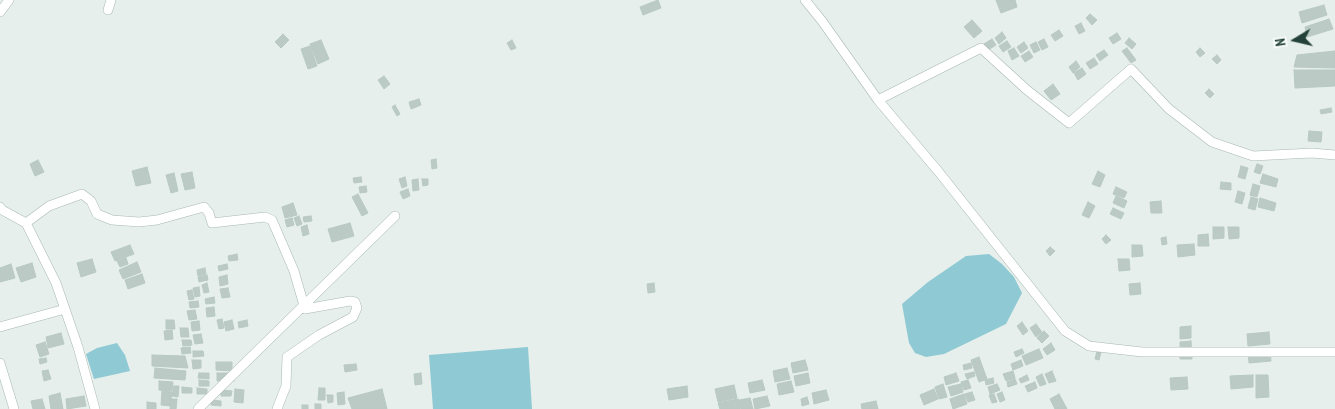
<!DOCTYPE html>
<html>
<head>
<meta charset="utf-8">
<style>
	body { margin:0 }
	#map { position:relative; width:1335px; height:409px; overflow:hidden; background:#e6efeb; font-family:"PT Sans Narrow",sans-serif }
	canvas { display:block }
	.north { position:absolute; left:1270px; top:15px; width:50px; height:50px; -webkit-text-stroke:4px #f7fbf9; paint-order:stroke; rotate:261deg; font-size:14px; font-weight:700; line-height:20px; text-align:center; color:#24423a }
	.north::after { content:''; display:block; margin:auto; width:18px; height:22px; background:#24423a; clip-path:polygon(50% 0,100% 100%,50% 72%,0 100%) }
</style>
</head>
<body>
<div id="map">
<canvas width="1335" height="409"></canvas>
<div class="north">N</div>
</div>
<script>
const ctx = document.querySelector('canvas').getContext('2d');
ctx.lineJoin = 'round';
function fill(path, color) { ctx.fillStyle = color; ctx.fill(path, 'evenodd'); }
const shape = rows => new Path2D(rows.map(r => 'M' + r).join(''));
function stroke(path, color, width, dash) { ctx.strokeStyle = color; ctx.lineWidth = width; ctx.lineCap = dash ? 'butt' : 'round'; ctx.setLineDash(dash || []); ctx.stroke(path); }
fill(shape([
	[989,254,1002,264,1014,277,1022,293,1006,324,944,354,926,357,915,353,909,343,902,304,928,282,966,256],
	[117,343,125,355,130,371,94,379,86,354,97,348],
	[528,347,532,409,433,409,429,355]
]), '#8ec9d4');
const building = shape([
	[658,0,661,8,643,15,640,7,658,0],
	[996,0,1015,0,1017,7,1001,13,996,0],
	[1324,5,1327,15,1302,23,1299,12,1324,5],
	[1090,14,1097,20,1092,25,1086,18,1090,14],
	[1329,19,1333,29,1307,37,1305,27,1329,19],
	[972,20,982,31,974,38,964,27,972,20],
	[1081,23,1085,31,1079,34,1075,26,1081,23],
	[1059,30,1063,36,1055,41,1051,35,1059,30],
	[1002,32,1006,38,999,44,995,38,1002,32],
	[1117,33,1121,39,1113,44,1109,38,1117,33],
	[283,34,289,40,281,48,275,42,283,34],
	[1129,38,1136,44,1132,49,1125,43,1129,38],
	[992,39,996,45,988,50,984,44,992,39],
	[1044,39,1048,47,1042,50,1038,42,1044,39],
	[321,40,329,59,318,64,310,44,321,40],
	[512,40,516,48,511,50,507,43,512,40],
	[1007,41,1011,47,1003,52,999,46,1007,41],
	[1024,42,1028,48,1021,53,1017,47,1024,42],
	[1036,42,1040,50,1034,53,1030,45,1036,42],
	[310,46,317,66,308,69,301,49,310,46],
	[1014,48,1019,56,1012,60,1008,51,1014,48],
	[1127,48,1136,60,1131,63,1122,51,1127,48],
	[1200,48,1205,53,1200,57,1196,52,1200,48],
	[1104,50,1108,55,1100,61,1096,55,1104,50],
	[1029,51,1033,57,1025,62,1021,56,1029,51],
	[1335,51,1335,68,1294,67,1297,55,1335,51],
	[1217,55,1221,60,1217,64,1212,59,1217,55],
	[1094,58,1098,64,1090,69,1086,63,1094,58],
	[1076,61,1080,67,1073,73,1069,67,1076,61],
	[1082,68,1086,74,1078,80,1074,73,1082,68],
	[1294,70,1335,70,1335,86,1295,88,1294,70],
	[384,76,390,84,384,89,378,80,384,76],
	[1053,84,1060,94,1051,100,1044,91,1053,84],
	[1209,89,1214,94,1210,98,1205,93,1209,89],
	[419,99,421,105,411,109,409,102,419,99],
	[395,105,400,114,397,116,392,107,395,105],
	[1331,108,1332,112,1321,114,1320,110,1331,108],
	[1309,131,1322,132,1321,142,1308,141,1309,131],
	[436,159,437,168,432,169,431,160,436,159],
	[38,160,44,172,35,176,30,164,38,160],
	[1257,164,1263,166,1260,174,1254,172,1257,164],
	[1241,166,1248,168,1245,179,1238,177,1241,166],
	[147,167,151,183,136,186,132,171,147,167],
	[1098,171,1105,175,1100,187,1092,184,1098,171],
	[192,172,195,188,185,190,181,174,192,172],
	[174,173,178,191,171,193,166,175,174,173],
	[1263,174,1278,179,1276,187,1260,183,1263,174],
	[361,177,362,182,354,183,353,178,361,177],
	[405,177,407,186,402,188,399,179,405,177],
	[418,179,419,190,413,191,412,180,418,179],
	[422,179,428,179,428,185,423,186,422,179],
	[1221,182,1231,183,1231,190,1220,189,1221,182],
	[1253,184,1260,186,1257,197,1250,195,1253,184],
	[366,186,367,192,360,193,359,187,366,186],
	[1116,187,1127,192,1124,198,1113,194,1116,187],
	[408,189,410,196,403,199,400,192,408,189],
	[1238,191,1245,193,1242,204,1235,202,1238,191],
	[358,194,368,213,362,216,352,197,358,194],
	[1116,196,1127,201,1124,208,1113,203,1116,196],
	[1251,197,1258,199,1255,210,1248,208,1251,197],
	[1260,198,1276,203,1274,211,1258,207,1260,198],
	[1161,201,1162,213,1151,213,1150,202,1161,201],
	[1088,202,1095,206,1089,218,1082,215,1088,202],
	[293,203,297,215,285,218,282,207,293,203],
	[1113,208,1124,213,1121,219,1110,214,1113,208],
	[299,216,302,224,297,226,294,218,299,216],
	[311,216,312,221,304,222,303,217,311,216],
	[292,218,294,225,287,227,285,220,292,218],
	[350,223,354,236,332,242,328,229,350,223],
	[307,225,309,234,303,236,301,227,307,225],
	[1213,227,1224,227,1224,238,1213,239,1213,227],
	[1228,227,1239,227,1239,238,1229,239,1228,227],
	[1208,234,1209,246,1198,246,1198,235,1208,234],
	[1106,235,1111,240,1106,244,1102,239,1106,235],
	[1166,237,1167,244,1162,245,1161,238,1166,237],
	[1194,244,1195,255,1178,257,1177,245,1194,244],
	[130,245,134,254,115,261,111,252,130,245],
	[1132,245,1142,245,1143,256,1132,257,1132,245],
	[1050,247,1055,251,1050,256,1046,251,1050,247],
	[237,254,238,260,229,261,228,256,237,254],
	[126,258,128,264,120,267,117,261,126,258],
	[92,259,96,272,81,277,77,263,92,259],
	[1118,259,1129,259,1130,270,1119,271,1118,259],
	[137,262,141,272,123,279,119,270,137,262],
	[32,263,36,277,21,282,16,268,32,263],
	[11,264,15,278,0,282,0,268,11,264],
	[227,264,228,269,219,271,218,266,227,264],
	[205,268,206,274,198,276,197,270,205,268],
	[142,274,145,283,128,289,125,280,142,274],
	[207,275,208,280,199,282,198,277,207,275],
	[227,275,228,284,220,286,219,277,227,275],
	[207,283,209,292,204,293,202,285,207,283],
	[654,283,655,292,648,293,647,284,654,283],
	[1140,283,1141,294,1130,295,1129,284,1140,283],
	[199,287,200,296,195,297,193,288,199,287],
	[228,288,230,297,222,298,220,289,228,288],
	[192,290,194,299,189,300,187,291,192,290],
	[214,297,215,303,206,304,205,299,214,297],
	[198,301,199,307,190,308,189,302,198,301],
	[214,307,215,316,207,317,206,308,214,307],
	[195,310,197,319,189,320,187,311,195,310],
	[222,319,224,328,219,329,217,320,222,319],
	[166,320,174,320,175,329,166,329,166,320],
	[232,320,234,329,226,331,224,322,232,320],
	[247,320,248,326,239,328,238,322,247,320],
	[199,321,200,330,192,331,191,322,199,321],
	[1022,322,1028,331,1023,335,1017,326,1022,322],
	[1036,324,1042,332,1036,337,1030,328,1036,324],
	[1191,326,1191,338,1180,339,1180,327,1191,326],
	[180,328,188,328,189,337,181,337,180,328],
	[172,330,173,339,165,340,164,331,172,330],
	[1044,331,1049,336,1042,343,1037,338,1044,331],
	[1269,332,1270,344,1248,346,1247,334,1269,332],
	[61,333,64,344,48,348,46,337,61,333],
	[201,334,203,343,195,344,193,335,201,334],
	[182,340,191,340,192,345,183,346,182,340],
	[1191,341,1192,359,1180,359,1180,342,1191,341],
	[45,342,49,354,40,357,36,345,45,342],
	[1051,343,1055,350,1047,355,1043,349,1051,343],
	[190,347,191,353,182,354,181,348,190,347],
	[1270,348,1271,361,1249,363,1248,350,1270,348],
	[1022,349,1024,353,1016,357,1014,352,1022,349],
	[1039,349,1043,358,1026,365,1022,356,1039,349],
	[193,351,203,351,204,356,193,357,193,351],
	[1097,351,1101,352,1099,360,1095,359,1097,351],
	[152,355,185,356,188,368,152,366,152,355],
	[979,357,987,379,979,382,971,360,979,357],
	[46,358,47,362,40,364,39,359,46,358],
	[192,360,201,360,201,368,193,369,192,360],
	[805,360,808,370,793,373,791,363,805,360],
	[1021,360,1023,366,1013,370,1011,364,1021,360],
	[216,362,232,362,232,371,216,370,216,362],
	[971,363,972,368,964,370,963,365,971,363],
	[356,364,357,370,345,372,344,365,356,364],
	[155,368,186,371,185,380,154,378,155,368],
	[787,368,790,379,775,382,773,371,787,368],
	[48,370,51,379,44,381,42,371,48,370],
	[1013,371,1015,378,1006,381,1003,374,1013,371],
	[1052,371,1056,381,1049,383,1045,374,1052,371],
	[974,372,975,376,967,379,965,374,974,372],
	[199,373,209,373,209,379,198,378,199,373],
	[217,373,234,373,234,381,217,381,217,373],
	[421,373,422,384,415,385,414,374,421,373],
	[808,373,810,383,796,386,794,376,808,373],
	[956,373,959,381,946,385,944,377,956,373],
	[1042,374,1046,384,1040,386,1036,377,1042,374],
	[1027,375,1029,380,1021,383,1019,379,1027,375],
	[1253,375,1253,387,1231,389,1230,376,1253,375],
	[1256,375,1268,375,1269,397,1256,398,1256,375],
	[1187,377,1188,389,1171,390,1170,378,1187,377],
	[993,378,994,383,986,385,985,380,993,378],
	[1015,379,1017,384,1008,387,1007,382,1015,379],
	[199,380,209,381,209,386,199,386,199,380],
	[762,380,765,390,750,393,748,383,762,380],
	[968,380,971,388,964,390,961,382,968,380],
	[159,381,173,382,172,391,159,390,159,381],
	[791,381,794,392,779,395,777,384,791,381],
	[1035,382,1037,388,1028,392,1025,386,1035,382],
	[943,384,947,397,939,399,935,387,943,384],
	[961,384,963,392,951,396,948,387,961,384],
	[997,384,1000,390,990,394,988,387,997,384],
	[734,385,737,398,718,402,715,389,734,385],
	[174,386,179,386,178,397,172,396,174,386],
	[687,386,688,397,669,400,667,389,687,386],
	[182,387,192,388,192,393,182,393,182,387],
	[197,388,207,389,207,394,197,394,197,388],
	[319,388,325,388,325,400,318,400,319,388],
	[235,389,244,390,243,403,234,402,235,389],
	[382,389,387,409,352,409,348,398,382,389],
	[934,389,938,399,924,405,920,395,934,389],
	[221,390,232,391,231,396,221,396,221,390],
	[826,390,829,400,814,404,812,393,826,390],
	[162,391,172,392,170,406,161,405,162,391],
	[344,392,345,404,338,405,337,393,344,392],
	[972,392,975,400,968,402,965,394,972,392],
	[1002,392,1005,400,1000,402,997,394,1002,392],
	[60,393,63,409,51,409,49,396,60,393],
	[964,394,967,404,953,409,950,399,964,394],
	[994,394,997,402,992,403,989,395,994,394],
	[1059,394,1067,409,1055,409,1050,399,1059,394],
	[327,395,333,395,333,402,328,403,327,395],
	[84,396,86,406,67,409,66,399,84,396],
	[767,396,770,406,755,409,753,399,767,396],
	[807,397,809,404,802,406,801,399,807,397],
	[750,398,753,409,741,409,739,400,750,398],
	[42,399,45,409,33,409,31,401,42,399],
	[171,399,177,399,176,409,170,409,171,399],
	[738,399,740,409,720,409,718,403,738,399],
	[211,400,221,401,221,406,211,405,211,400],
	[876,401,878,409,862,409,861,404,876,401],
	[147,402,156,403,156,409,147,409,147,402],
	[315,404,321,404,321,409,315,409,315,404],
	[302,405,308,405,308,409,302,409,302,405]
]);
fill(building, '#bbcac4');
stroke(building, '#b8c9c2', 1);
const minor = shape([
	[805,0,822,21,878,100,938,171,1065,331,1089,346,1142,352,1335,352],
	[108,10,111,0],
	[0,12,9,0],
	[878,100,981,48,1027,90,1069,123,1131,69,1169,109,1212,142,1253,156,1312,153,1335,155],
	[0,207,2,210,26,223,56,283,78,347,95,409],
	[26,223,49,206,82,194,91,201,97,214,112,220,139,222,157,220,204,207,209,213,212,223,265,217,272,220,294,271,305,309,350,301,355,302,357,308,353,317,319,335,287,357,286,386,277,409],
	[0,327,65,309],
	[0,363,14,409],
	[198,409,395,216]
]);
stroke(minor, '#a8b8b2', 10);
stroke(minor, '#fff', 9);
</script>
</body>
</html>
